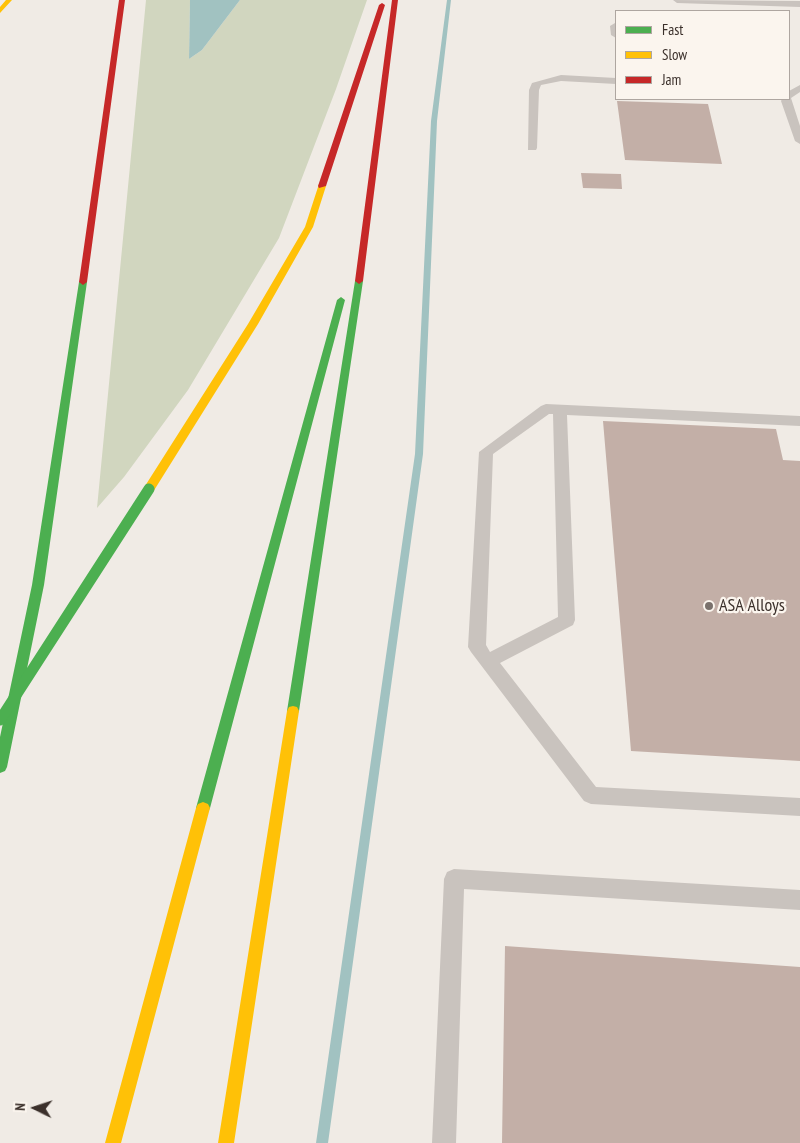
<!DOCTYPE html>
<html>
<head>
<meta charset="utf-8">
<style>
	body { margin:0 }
	#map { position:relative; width:800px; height:1143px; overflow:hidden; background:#f0ebe5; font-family:"PT Sans Narrow",sans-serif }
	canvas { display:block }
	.legend { position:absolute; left:615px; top:10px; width:175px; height:90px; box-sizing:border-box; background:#fbf5ee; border:1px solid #aea6a0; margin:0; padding:6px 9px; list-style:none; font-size:15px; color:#3b302b }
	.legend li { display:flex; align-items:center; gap:10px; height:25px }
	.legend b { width:25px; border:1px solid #aea6a0 }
	.north { position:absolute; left:10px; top:1083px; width:50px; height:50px; -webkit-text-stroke:4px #fbf5ee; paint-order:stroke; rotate:274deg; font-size:14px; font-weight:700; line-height:20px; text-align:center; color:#3b302b }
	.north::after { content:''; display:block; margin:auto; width:18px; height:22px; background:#3b302b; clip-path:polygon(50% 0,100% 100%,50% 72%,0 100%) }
</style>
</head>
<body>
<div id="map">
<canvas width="800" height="1143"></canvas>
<ul class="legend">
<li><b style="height:6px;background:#4caf50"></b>Fast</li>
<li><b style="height:6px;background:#ffc107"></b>Slow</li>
<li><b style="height:6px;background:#c62828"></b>Jam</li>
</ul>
<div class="north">N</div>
</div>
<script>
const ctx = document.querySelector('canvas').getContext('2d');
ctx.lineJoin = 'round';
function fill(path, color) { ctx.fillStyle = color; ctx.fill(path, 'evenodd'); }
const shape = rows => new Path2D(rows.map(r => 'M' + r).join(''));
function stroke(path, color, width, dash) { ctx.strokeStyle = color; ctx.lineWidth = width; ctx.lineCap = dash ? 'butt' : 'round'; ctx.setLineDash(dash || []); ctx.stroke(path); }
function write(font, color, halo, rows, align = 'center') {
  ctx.font = font + ' "PT Sans Narrow",sans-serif'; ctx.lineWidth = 4.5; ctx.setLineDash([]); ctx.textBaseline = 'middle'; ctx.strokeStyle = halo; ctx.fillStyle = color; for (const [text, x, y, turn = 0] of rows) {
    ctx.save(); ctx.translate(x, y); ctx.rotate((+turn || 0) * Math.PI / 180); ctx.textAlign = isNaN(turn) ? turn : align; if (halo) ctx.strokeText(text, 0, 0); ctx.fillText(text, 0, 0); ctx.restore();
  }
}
fill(shape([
	[146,0,190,0,189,59,202,50,240,0,367,0,336,89,279,238,188,390,124,477,97,508]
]), '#d1d6bf');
fill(shape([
	[190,0,240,0,202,50,189,59]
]), '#a1c2c1');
fill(shape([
	[447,0,451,0,437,121,423,454,328,1143,316,1143,415,454,431,121,447,0]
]), '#a1c2c1');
fill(shape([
	[617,101,708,104,722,164,625,160],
	[581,173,621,174,622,189,583,188],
	[603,421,776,429,783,460,800,461,800,761,631,751],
	[505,946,800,967,800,1143,502,1143]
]), '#c3afa7');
fill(shape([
	[673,0,800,1,800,7,677,3,673,0],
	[615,23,616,24,616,38,611,35,610,26,615,23],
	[561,75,616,78,616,84,561,81,541,85,539,90,537,148,536,150,528,150,529,90,532,83,561,75],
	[800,85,800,92,791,98,800,126,800,144,795,141,781,101,782,99,789,99,789,91,800,85],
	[546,404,800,416,800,426,567,415,575,620,573,625,500,663,596,787,800,798,800,816,591,804,584,801,471,652,468,647,479,452,541,406,546,404],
	[549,414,553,414,558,617,490,652,486,645,493,454,549,414],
	[454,869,800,890,800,910,464,889,456,1143,432,1143,444,879,447,872,454,869]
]), '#c9c3be');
fill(shape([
	[359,278,363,281,299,711,297,715,293,716,289,715,287,711,355,281,359,278],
	[83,279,87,282,44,585,7,767,5,771,0,773,0,737,32,585,79,282,83,279],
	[341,297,345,300,210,808,208,812,203,814,198,812,196,808,337,300,341,297]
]), '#4caf50');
fill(shape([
	[6,0,12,0,0,13,0,7,6,0],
	[319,184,326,186,313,227,258,324,153,492,145,492,144,489,145,486,248,324,305,227,319,184],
	[293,706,297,707,299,711,234,1143,218,1143,287,711,289,707,293,706],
	[203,802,208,804,210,808,121,1143,105,1143,196,808,198,804,203,802]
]), '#ffc107');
fill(shape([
	[119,0,125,0,87,282,83,285,79,282,119,0],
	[392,0,398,0,363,281,359,284,355,281,392,0],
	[382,3,385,5,326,186,319,188,318,186,379,5,382,3]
]), '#c62828');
stroke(shape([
	[0,720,149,489]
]), '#4caf50', 11);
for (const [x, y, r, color] of [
	[709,606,5,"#7a716c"]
]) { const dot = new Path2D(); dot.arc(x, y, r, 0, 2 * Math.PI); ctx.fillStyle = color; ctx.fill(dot); stroke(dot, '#fbf5ee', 2); }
write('18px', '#3b302b', '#fbf5ee', [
	["ASA Alloys",719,606]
], 'left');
</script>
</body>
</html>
